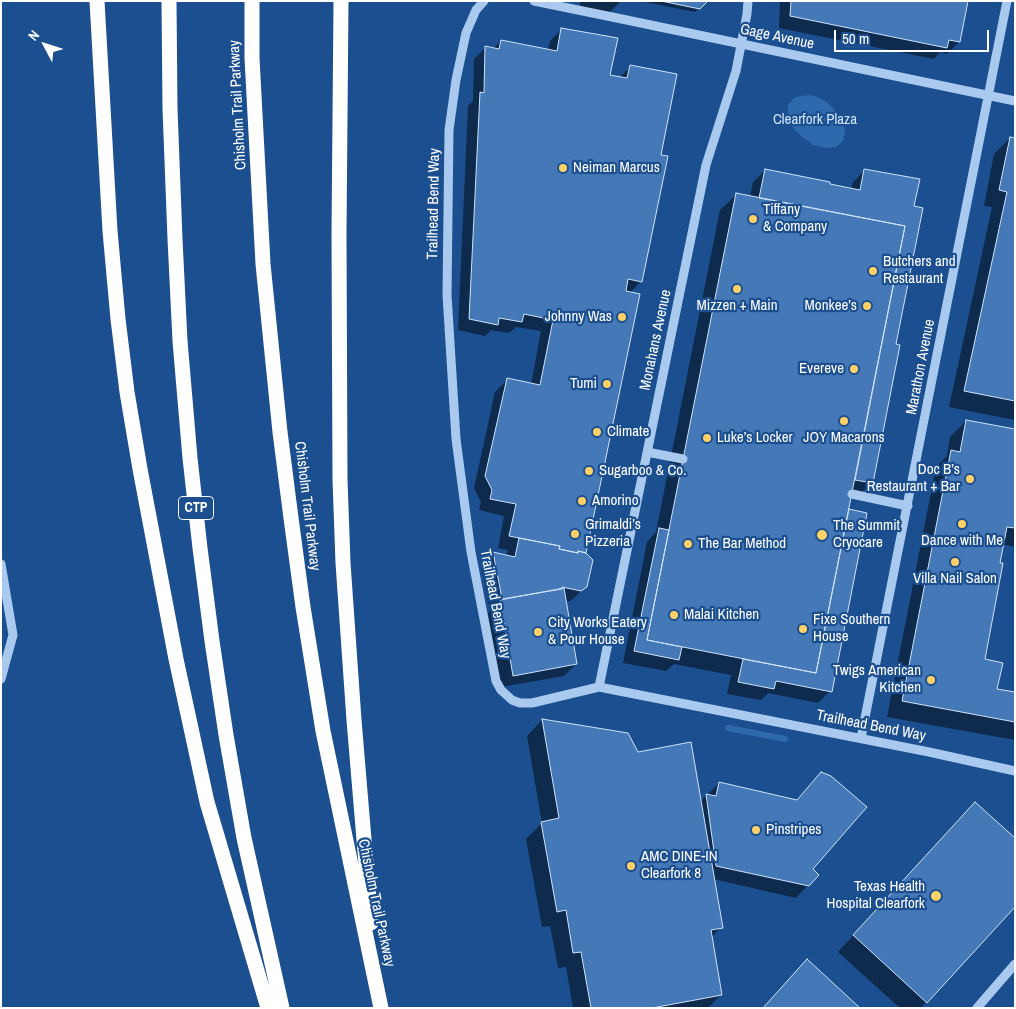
<!DOCTYPE html>
<html>
<head>
<meta charset="utf-8">
<style>
	body { margin:0 }
	#map { position:relative; width:1016px; height:1009px; overflow:hidden; background:#1b4f8f; font-family:"Archivo Narrow",sans-serif }
	canvas { display:block }
	.frame { position:absolute; inset:0; border:2px solid #fff; pointer-events:none }
	.north { position:absolute; left:20px; top:20px; width:50px; height:50px; -webkit-text-stroke:4px #1b4f8f; paint-order:stroke; rotate:310deg; font-size:14px; font-weight:700; line-height:20px; text-align:center; color:#fff }
	.north::after { content:''; display:block; margin:auto; width:18px; height:22px; background:#fff; clip-path:polygon(50% 0,100% 100%,50% 72%,0 100%) }
	.scale { position:absolute; left:834px; top:30px; width:155px; height:22px; box-sizing:border-box; border:2px solid #fff; border-top:0; padding-left:6px; font-size:15px; line-height:18px; white-space:nowrap; color:#fff; -webkit-text-stroke:4px #1b4f8f; paint-order:stroke }
</style>
</head>
<body>
<div id="map">
<canvas width="1016" height="1009"></canvas>
<div class="frame"></div>
<div class="north">N</div>
<div class="scale">50 m</div>
</div>
<script>
const ctx = document.querySelector('canvas').getContext('2d');
ctx.lineJoin = 'round';
function fill(path, color) { ctx.fillStyle = color; ctx.fill(path, 'evenodd'); }
const shape = rows => new Path2D(rows.map(r => 'M' + r).join(''));
function stroke(path, color, width, dash) { ctx.strokeStyle = color; ctx.lineWidth = width; ctx.lineCap = dash ? 'butt' : 'round'; ctx.setLineDash(dash || []); ctx.stroke(path); }
function write(font, color, halo, rows, align = 'center') {
  ctx.font = font + ' "Archivo Narrow",sans-serif'; ctx.lineWidth = 4.5; ctx.setLineDash([]); ctx.textBaseline = 'middle'; ctx.strokeStyle = halo; ctx.fillStyle = color; for (const [text, x, y, turn = 0] of rows) {
    ctx.save(); ctx.translate(x, y); ctx.rotate((+turn || 0) * Math.PI / 180); ctx.textAlign = isNaN(turn) ? turn : align; if (halo) ctx.strokeText(text, 0, 0); ctx.fillText(text, 0, 0); ctx.restore();
  }
}
fill(shape([
	[809,95,818,97,828,103,834,109,844,126,845,132,843,141,836,147,826,148,813,145,801,136,793,128,788,114,788,105,795,97],
	[726,725,729,725,786,736,789,740,785,742,727,731,725,730]
]), '#2e69ad');
fill(shape([
	[580,1,621,1,608,14,580,12],
	[640,1,706,1,695,12],
	[780,1,967,1,959,42,947,54,940,52,934,59,779,28],
	[562,29,609,76,619,78,631,66,659,156,641,281,630,293,585,553,586,586,573,599,568,602,565,602,576,664,564,676,501,687,488,613,490,611,481,566,493,554,506,557,508,550,498,548,504,516,479,510,481,502,474,488,495,392,507,380,531,385,541,331,516,327,509,333,491,330,485,336,458,330,468,106,473,101,474,59,486,47,493,49,501,41,548,50,550,41],
	[1010,138,1015,139,1015,420,949,407,992,207,984,206,994,154],
	[865,170,913,207,895,345,872,482,860,494,851,493,847,513,849,510,830,691,818,703,768,693,761,700,727,694,731,675,674,664,666,671,623,663,647,542,656,532,720,210,736,195,750,197,753,182,765,171,851,189,853,182],
	[966,421,1015,430,1015,547,1002,544,983,660,996,690,1015,693,1015,740,887,717,936,467,947,456,950,437],
	[542,720,637,753,700,802,719,783,796,801,821,774,811,870,808,885,796,898,713,879,721,927,711,938,721,995,708,1008,573,1008,566,967,558,968,550,926,542,927,526,839,542,823,527,736],
	[975,803,926,1002,921,1008,900,1008,838,952,959,819]
]), '#0007');
const building = shape([
	[661,1,708,1,700,9,661,1],
	[791,1,968,1,960,42,949,40,947,48,790,16,791,1],
	[561,28,618,38,610,75,627,78,630,65,677,74,661,155,668,156,642,282,628,279,626,291,640,294,586,553,578,551,578,553,559,549,560,546,509,536,516,504,490,499,492,490,485,476,507,378,540,385,553,320,524,314,522,322,499,318,498,325,469,319,480,92,484,93,485,46,499,49,501,40,557,51,561,28],
	[1010,137,1015,138,1015,401,964,391,1007,192,999,190,1010,137],
	[765,169,830,182,830,184,860,190,864,169,920,179,914,206,923,208,896,344,900,345,873,483,855,480,905,226,759,198,765,169],
	[736,193,905,226,816,673,647,640,736,193],
	[966,420,1015,429,1015,528,1007,527,1000,563,1003,563,985,659,1003,663,997,689,1015,692,1015,722,902,701,951,450,960,452,966,420],
	[849,509,867,513,832,692,776,681,774,689,738,682,743,659,816,673,849,509],
	[659,528,669,530,647,640,682,647,679,660,634,651,659,528],
	[519,538,560,546,559,549,578,553,578,551,586,553,593,560,587,587,581,591,562,587,562,589,502,599,493,552,515,557,519,538],
	[564,588,577,664,513,676,500,600,564,588],
	[542,719,628,733,638,752,691,742,723,928,711,930,722,995,652,1008,591,1008,581,952,573,953,566,910,557,912,541,822,559,818,542,719],
	[821,772,831,776,867,807,813,869,819,875,809,886,716,866,706,794,716,796,719,782,797,800,821,772],
	[975,802,1015,838,1015,907,927,1003,853,935,975,802],
	[807,959,860,1008,763,1008,807,959]
]);
fill(building, '#4478b7');
stroke(building, '#cfe3fa', 1);
stroke(shape([
	[484,1,476,10,466,33,456,80,449,130,447,295,456,439,471,552,496,681,501,690,512,700,520,703,532,703,599,687,929,752,1015,771],
	[534,1,617,18,1015,101],
	[647,452,683,459],
	[852,494,908,506],
	[1,564,13,635,1,679],
	[599,687,706,165,736,71,747,14,748,1],
	[861,738,1007,1],
	[977,1008,1015,964]
]), '#a9c9ee', 9);
stroke(shape([
	[97,1,110,231,118,319,127,392,140,469,176,659,207,802,268,1008],
	[169,1,170,109,175,239,180,341,190,458,200,548,212,641,226,735,244,838,282,1008],
	[252,1,252,58,263,264,280,432,291,518,303,607,323,731,381,1008],
	[341,1,339,233,340,480,343,563,354,720,371,923]
]), '#fff', 15);
for (const [x, y, r, color] of [
	[563,168,5,"#ffd166"],
	[753,219,5,"#ffd166"],
	[873,271,5,"#ffd166"],
	[737,289,5,"#ffd166"],
	[867,306,5,"#ffd166"],
	[622,317,5,"#ffd166"],
	[854,369,5,"#ffd166"],
	[607,384,5,"#ffd166"],
	[844,421,5,"#ffd166"],
	[597,432,5,"#ffd166"],
	[707,438,5,"#ffd166"],
	[589,471,5,"#ffd166"],
	[970,479,5,"#ffd166"],
	[582,501,5,"#ffd166"],
	[962,524,5,"#ffd166"],
	[575,534,5,"#ffd166"],
	[822,535,6,"#ffd166"],
	[688,544,5,"#ffd166"],
	[955,562,5,"#ffd166"],
	[674,615,5,"#ffd166"],
	[803,629,5,"#ffd166"],
	[538,632,5,"#ffd166"],
	[931,680,5,"#ffd166"],
	[756,830,5,"#ffd166"],
	[631,866,5,"#ffd166"],
	[936,896,6,"#ffd166"]
]) { const dot = new Path2D(); dot.arc(x, y, r, 0, 2 * Math.PI); ctx.fillStyle = color; ctx.fill(dot); stroke(dot, '#1b4f8f', 2); }
for (const [x, y, w] of [
	[196,508,35]
]) { const box = new Path2D(); box.roundRect(x - w / 2, y - 11.5, w, 23, 4); ctx.fillStyle = '#1b4f8f'; ctx.fill(box); stroke(box, '#fff', 1); }
write('bold 14px', '#fff', null, [
	["CTP",196,508]
]);
write('15px', '#fff', '#1b4f8f', [
	["Gage Avenue",777,37,12],
	["Chisholm Trail Parkway",238,105,-93],
	["Trailhead Bend Way",434,204,-89],
	["Monahans Avenue",656,340,-78],
	["Marathon Avenue",921,367,-79],
	["Chisholm Trail Parkway",307,506,83],
	["Trailhead Bend Way",495,604,79],
	["Trailhead Bend Way",871,726,11],
	["Chisholm Trail Parkway",376,903,78]
]);
write('15px', '#cfe3fa', '#1b4f8f', [
	["Clearfork Plaza",815,120]
]);
write('15px', '#fff', '#1b4f8f', [
	["Neiman Marcus",573,168],
	["Tiffany",763,210],
	["& Company",763,227],
	["Butchers and",883,262],
	["Restaurant",883,279],
	["Mizzen + Main",737,306,"center"],
	["Monkee’s",857,306,"right"],
	["Johnny Was",612,317,"right"],
	["Evereve",844,369,"right"],
	["Tumi",597,384,"right"],
	["Climate",607,432],
	["Luke’s Locker",717,438],
	["JOY Macarons",844,438,"center"],
	["Doc B’s",960,470,"right"],
	["Restaurant + Bar",960,487,"right"],
	["Sugarboo & Co.",599,471],
	["Amorino",592,501],
	["Grimaldi’s",585,525],
	["Pizzeria",585,542],
	["The Summit",833,526],
	["Cryocare",833,543],
	["Dance with Me",962,541,"center"],
	["The Bar Method",698,544],
	["Villa Nail Salon",955,579,"center"],
	["Malai Kitchen",684,615],
	["Fixe Southern",813,620],
	["House",813,637],
	["City Works Eatery",548,623],
	["& Pour House",548,640],
	["Twigs American",921,671,"right"],
	["Kitchen",921,688,"right"],
	["Pinstripes",766,830],
	["AMC DINE-IN",641,857],
	["Clearfork 8",641,874],
	["Texas Health",925,887,"right"],
	["Hospital Clearfork",925,904,"right"]
], 'left');
</script>
</body>
</html>
